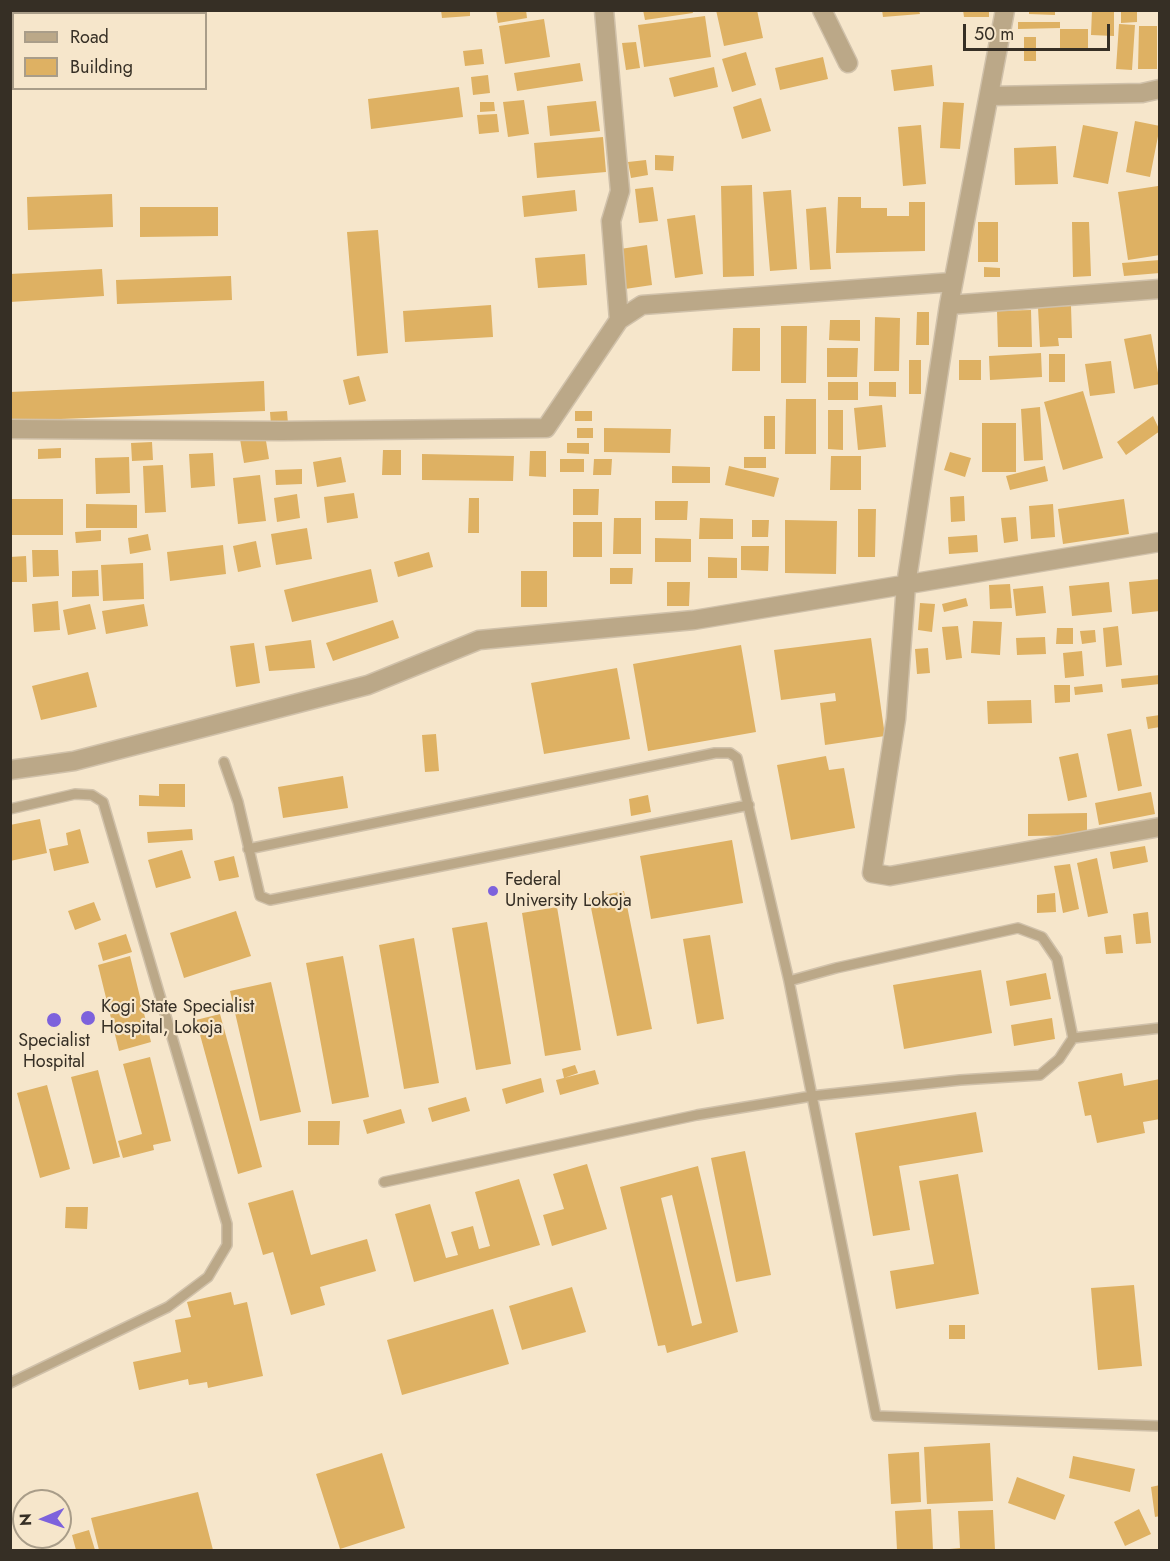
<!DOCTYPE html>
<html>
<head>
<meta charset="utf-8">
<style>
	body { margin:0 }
	#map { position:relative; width:1170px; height:1561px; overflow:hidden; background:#f6e6cb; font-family:Jost,sans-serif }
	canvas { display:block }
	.frame { position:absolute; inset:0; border:12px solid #362f25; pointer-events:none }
	.legend { position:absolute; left:12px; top:12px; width:195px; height:78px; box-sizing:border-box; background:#f6e6cb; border:2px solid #a99d89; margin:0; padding:8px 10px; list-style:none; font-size:18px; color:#362f25 }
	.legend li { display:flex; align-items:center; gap:12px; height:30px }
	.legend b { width:30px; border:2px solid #a99d89 }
	.north { position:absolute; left:12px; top:1489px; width:60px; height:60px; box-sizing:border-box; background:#f6e6cb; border:2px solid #a99d89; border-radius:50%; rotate:268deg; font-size:16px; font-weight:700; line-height:24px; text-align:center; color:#362f25 }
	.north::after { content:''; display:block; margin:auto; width:21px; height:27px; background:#7d62dc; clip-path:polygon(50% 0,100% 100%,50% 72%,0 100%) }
	.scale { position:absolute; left:963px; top:24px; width:147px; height:27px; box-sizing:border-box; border:3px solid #362f25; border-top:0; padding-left:8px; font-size:18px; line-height:21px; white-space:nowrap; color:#362f25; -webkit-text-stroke:4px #f6e6cb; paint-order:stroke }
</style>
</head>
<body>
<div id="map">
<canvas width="1170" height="1561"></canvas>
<div class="frame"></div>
<ul class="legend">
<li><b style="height:8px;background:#bba888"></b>Road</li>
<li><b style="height:16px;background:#deb163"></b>Building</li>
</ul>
<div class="north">N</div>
<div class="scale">50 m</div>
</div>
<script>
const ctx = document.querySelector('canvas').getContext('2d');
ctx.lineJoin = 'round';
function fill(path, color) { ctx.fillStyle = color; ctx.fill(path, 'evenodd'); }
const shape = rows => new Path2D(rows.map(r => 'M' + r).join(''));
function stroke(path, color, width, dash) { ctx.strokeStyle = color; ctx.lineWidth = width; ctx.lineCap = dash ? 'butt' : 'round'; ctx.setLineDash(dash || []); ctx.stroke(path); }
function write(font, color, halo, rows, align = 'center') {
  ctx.font = font + ' Jost,sans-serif'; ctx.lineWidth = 4.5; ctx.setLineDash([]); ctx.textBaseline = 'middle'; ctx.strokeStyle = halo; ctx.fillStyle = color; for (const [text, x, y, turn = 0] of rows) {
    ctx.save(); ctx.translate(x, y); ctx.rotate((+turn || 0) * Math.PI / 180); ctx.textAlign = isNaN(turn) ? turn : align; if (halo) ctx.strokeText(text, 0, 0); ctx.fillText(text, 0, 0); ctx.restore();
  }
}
fill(shape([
	[441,10,470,10,470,16,442,18],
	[496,10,526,10,527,18,498,23],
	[643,10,692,10,693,13,645,20],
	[716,10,757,10,763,38,724,46],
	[882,10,919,10,920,14,883,17],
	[963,10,989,10,989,17,964,17],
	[1029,10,1055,10,1055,15,1029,14],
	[1092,10,1114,10,1114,36,1091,35],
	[1121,10,1137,10,1137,22,1121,23],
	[705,16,711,57,644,67,638,25],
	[544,19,550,57,505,64,499,26],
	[1018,22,1060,22,1060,28,1018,29],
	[1119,24,1135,25,1132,70,1116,69],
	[1139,26,1157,26,1157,69,1138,69],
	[1060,29,1088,29,1088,51,1060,51],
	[1024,37,1036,37,1036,61,1024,61],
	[636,42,640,68,626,70,622,43],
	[482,49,484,64,465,66,463,51],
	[746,52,756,85,732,92,722,59],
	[823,57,828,79,780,90,775,68],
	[580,63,583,81,517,91,514,73],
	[932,65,934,86,894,91,891,70],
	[714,67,718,87,674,97,669,78],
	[488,75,490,93,473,95,471,77],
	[459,87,463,117,371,129,368,99],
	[761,98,771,131,742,139,733,107],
	[524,100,529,134,508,137,503,102],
	[596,101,600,131,550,136,547,106],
	[480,102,494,102,495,111,480,112],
	[943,102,964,103,960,149,940,148],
	[497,114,499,132,479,134,477,115],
	[1135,121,1160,126,1150,177,1126,172],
	[921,125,926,184,903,186,898,127],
	[1083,125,1118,132,1108,184,1073,177],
	[603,137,606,172,537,178,534,143],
	[1056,146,1058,184,1015,185,1014,148],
	[655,155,674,156,673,171,655,170],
	[646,160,648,175,631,178,628,162],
	[752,185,754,276,723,277,721,186],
	[1158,186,1160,255,1128,260,1118,192],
	[653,187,658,221,639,223,635,189],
	[575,190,577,211,524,217,522,196],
	[791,190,797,269,770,271,763,192],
	[112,194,113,227,28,230,27,197],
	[838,197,861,197,861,208,887,208,887,216,909,216,909,202,925,202,925,251,836,253],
	[140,207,218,207,218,236,140,237],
	[826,207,831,269,810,270,806,209],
	[695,215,703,274,675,278,667,219],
	[978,222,998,222,998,262,978,262],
	[1072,222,1089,222,1091,276,1073,277],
	[378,230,388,353,357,356,347,232],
	[647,245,652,285,625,289,620,249],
	[585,254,587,285,538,288,535,258],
	[1160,260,1160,273,1124,276,1122,263],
	[984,267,1000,268,1000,277,984,277],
	[102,269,104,296,10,302,10,274],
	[231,276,232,300,117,304,116,280],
	[491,305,493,337,405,342,403,311],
	[1071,306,1072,338,1058,338,1059,346,1040,347,1038,307],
	[1031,310,1032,347,998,347,997,311],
	[917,312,929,312,929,345,916,345],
	[875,317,900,318,899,371,874,371],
	[830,320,860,320,860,341,829,340],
	[781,326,807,326,806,383,781,383],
	[733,328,760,328,760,371,732,371],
	[1151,334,1160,384,1134,389,1124,339],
	[827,348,858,348,857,377,827,377],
	[1041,353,1042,377,990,380,989,356],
	[1049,354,1065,354,1065,382,1049,382],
	[909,360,921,360,921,394,909,394],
	[959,360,981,360,981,380,959,380],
	[1111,361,1115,393,1090,396,1085,364],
	[359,376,366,401,349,405,343,380],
	[264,381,265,411,10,421,10,392],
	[828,382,858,382,858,400,828,400],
	[869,382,896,382,896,397,869,396],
	[1083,391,1103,458,1063,470,1044,402],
	[786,399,816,399,816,454,785,454],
	[882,405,886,447,858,450,854,408],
	[1040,407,1043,460,1024,461,1021,409],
	[828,410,843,410,843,450,828,449],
	[287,411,288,424,271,425,270,412],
	[575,411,592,411,592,421,575,421],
	[764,416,775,416,775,449,764,449],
	[1153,416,1160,431,1126,455,1117,442],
	[982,423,1016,423,1016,472,982,472],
	[577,428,593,428,593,438,577,438],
	[604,428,671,429,670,453,604,452],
	[265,435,269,459,244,463,240,439],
	[152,442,153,460,132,461,131,443],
	[567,443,589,443,589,454,567,453],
	[61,448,61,458,38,459,38,449],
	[383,450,401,450,401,475,382,475],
	[530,451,546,451,546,477,529,476],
	[950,452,971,458,965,477,944,470],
	[213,453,215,486,191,488,189,454],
	[422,454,514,456,513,481,422,480],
	[831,456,861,456,861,490,830,490],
	[129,457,130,493,96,494,95,458],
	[341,457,346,482,317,487,313,462],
	[744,457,766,457,766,468,744,468],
	[560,459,584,459,584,472,560,472],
	[594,459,612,459,611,475,593,475],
	[163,465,166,512,145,513,143,466],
	[672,466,710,467,710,483,672,483],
	[729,466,779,478,774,497,725,485],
	[1045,466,1048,481,1010,490,1006,476],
	[302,469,302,484,276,485,275,470],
	[260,475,266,521,238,524,233,478],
	[573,489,599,489,598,515,573,515],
	[354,493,358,518,327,523,324,497],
	[297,494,300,518,277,522,274,498],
	[964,496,965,521,951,522,950,497],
	[469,498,479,498,479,533,468,533],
	[10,499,63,499,63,535,10,535],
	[1124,499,1129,534,1063,544,1058,509],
	[655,501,688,501,687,520,655,520],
	[86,504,137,505,137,528,86,528],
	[1053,504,1055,537,1031,539,1029,506],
	[858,509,876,509,875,557,858,557],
	[1016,517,1018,541,1004,543,1001,518],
	[614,518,641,518,641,554,613,554],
	[700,518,733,519,733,539,699,539],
	[752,520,769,520,768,537,752,537],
	[785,520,837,521,836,574,785,573],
	[573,522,602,522,602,557,573,557],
	[307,528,312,559,276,565,271,534],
	[101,530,101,541,76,543,75,532],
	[148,534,151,550,130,554,128,538],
	[977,535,978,552,949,554,948,537],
	[655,538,691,539,691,562,655,562],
	[256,541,261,567,238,572,233,546],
	[223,545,226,574,170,581,167,552],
	[741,546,769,546,768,571,741,570],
	[32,550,58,550,59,576,33,577],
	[429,552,433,567,398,577,394,562],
	[26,556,27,582,10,582,10,557],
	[708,557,737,558,737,578,708,578],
	[143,563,144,599,103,601,101,565],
	[610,568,633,568,632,584,610,584],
	[371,569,378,602,292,622,284,590],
	[98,570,99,596,72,597,72,571],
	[521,571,547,571,547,607,521,607],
	[1160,579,1160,611,1132,614,1129,582],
	[667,582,690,582,689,606,667,606],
	[1109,582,1112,612,1072,616,1069,586],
	[1010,584,1012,608,990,609,989,585],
	[1043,586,1046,613,1016,616,1013,589],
	[966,598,968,606,944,612,942,604],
	[58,601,60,630,34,632,32,604],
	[920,603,935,604,932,632,918,630],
	[90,604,96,629,68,635,63,610],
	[144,604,148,626,106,634,102,611],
	[393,620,399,638,333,661,326,643],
	[973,621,1002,622,1000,655,971,653],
	[958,626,962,658,946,660,942,627],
	[1118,626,1122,665,1106,667,1103,628],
	[1057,628,1073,628,1073,644,1056,644],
	[1095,630,1096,642,1082,644,1080,631],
	[1045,637,1046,654,1017,655,1016,638],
	[871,638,885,736,825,745,820,703,836,701,835,693,781,700,774,650],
	[311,640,315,668,269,671,265,646],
	[254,643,260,683,236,687,230,646],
	[741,645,756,732,648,751,633,664],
	[928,648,930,673,917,674,915,649],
	[1082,651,1084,676,1065,678,1063,653],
	[617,668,630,739,544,754,531,683],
	[88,672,97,707,41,720,32,686],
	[1160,675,1160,684,1122,688,1121,679],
	[1102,684,1103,692,1075,695,1074,687],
	[1054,685,1070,685,1070,702,1055,703],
	[1031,700,1032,723,988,724,987,701],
	[1160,715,1160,727,1148,729,1146,717],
	[1131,729,1142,786,1118,791,1107,734],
	[436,734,439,771,425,772,422,735],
	[1078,753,1087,797,1068,801,1059,757],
	[826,756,829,770,844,768,855,828,791,840,777,765],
	[343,776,348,808,283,818,278,787],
	[159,784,185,784,185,807,139,806,139,795,159,796],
	[1151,792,1155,814,1099,825,1095,803],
	[648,795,651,812,631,816,629,799],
	[1087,813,1087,835,1028,836,1028,814],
	[40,819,47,853,10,861,10,825],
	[80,829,89,863,54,871,49,849,68,845,66,833],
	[192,829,193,840,148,843,147,832],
	[732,840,743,903,651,919,640,856],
	[1145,846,1148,862,1113,869,1110,852],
	[182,850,191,878,156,888,148,860],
	[234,856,239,877,219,881,214,861],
	[1097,858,1108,913,1088,917,1077,863],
	[1070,864,1079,909,1063,913,1054,866],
	[624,891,652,1029,617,1036,589,898],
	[1055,893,1056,912,1037,913,1037,895],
	[94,902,101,920,75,930,68,911],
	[557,907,581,1050,545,1056,522,913],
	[236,911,251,956,184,978,170,933],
	[1148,912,1151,943,1136,944,1133,914],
	[487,922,511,1064,476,1070,452,928],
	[126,934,132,952,103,961,98,943],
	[710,935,724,1019,697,1024,683,939],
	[1121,935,1123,953,1106,954,1104,937],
	[414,938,439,1083,404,1089,379,945],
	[130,956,151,1042,119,1051,98,965],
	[343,956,369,1097,332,1104,306,963],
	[981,970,992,1033,904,1049,893,985],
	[1046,973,1051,999,1010,1006,1006,981],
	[271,982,301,1112,260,1121,230,991],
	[220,1014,262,1167,238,1174,196,1020],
	[1052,1018,1055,1039,1014,1046,1011,1025],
	[150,1057,171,1141,153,1145,154,1150,123,1158,118,1141,142,1134,123,1064],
	[575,1065,578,1073,564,1078,562,1069],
	[98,1070,120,1157,93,1164,71,1077],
	[595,1070,599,1084,560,1095,556,1080],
	[1122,1073,1124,1086,1160,1079,1160,1119,1143,1122,1145,1133,1097,1143,1091,1115,1085,1116,1078,1082],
	[541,1078,544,1092,506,1104,502,1089],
	[47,1085,70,1169,40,1178,17,1093],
	[466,1097,470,1111,432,1122,428,1108],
	[401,1109,405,1123,367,1134,363,1120],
	[976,1112,983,1152,899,1166,910,1230,873,1236,855,1133],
	[308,1121,340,1121,339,1145,308,1145],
	[745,1151,771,1275,736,1282,711,1158],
	[587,1164,607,1229,552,1246,543,1215,564,1209,553,1174],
	[698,1166,738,1332,667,1353,665,1345,658,1346,620,1187],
	[672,1195,702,1323,692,1326,661,1198],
	[958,1174,979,1294,896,1309,890,1271,934,1264,919,1181],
	[519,1179,540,1245,414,1282,395,1214,430,1204,446,1258,458,1255,451,1232,473,1226,479,1249,490,1246,475,1192],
	[293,1190,311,1255,367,1239,376,1271,320,1287,325,1305,291,1315,273,1252,263,1255,248,1203],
	[66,1207,88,1207,87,1229,65,1228],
	[1134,1285,1142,1366,1098,1370,1091,1288],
	[572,1287,586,1332,522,1350,509,1306],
	[231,1292,234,1305,247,1302,263,1376,208,1388,207,1382,189,1385,188,1379,139,1390,133,1362,181,1352,175,1320,191,1317,187,1302],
	[493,1309,509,1364,402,1395,387,1340],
	[949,1325,965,1325,965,1339,949,1339],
	[990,1443,993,1501,927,1504,924,1447],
	[919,1452,921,1502,891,1504,888,1454],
	[382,1453,405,1528,340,1549,316,1474],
	[1073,1456,1135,1469,1130,1492,1069,1478],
	[1017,1477,1065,1495,1055,1520,1008,1503],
	[1160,1485,1160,1516,1155,1517,1151,1487],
	[198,1492,213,1550,99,1550,91,1518],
	[931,1509,933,1550,897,1550,895,1511],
	[1139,1509,1151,1534,1125,1546,1114,1522],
	[993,1510,995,1550,939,1550,960,1548,958,1511],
	[89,1530,95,1550,76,1550,72,1535]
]), '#deb163');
const service = shape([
	[224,762,238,802,260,896,270,900,749,805],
	[10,809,75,794,92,795,103,802,227,1224,227,1245,208,1277,168,1307,10,1383],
	[248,849,715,753,730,753,737,758,789,981,876,1416,1160,1426],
	[1073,1038,1160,1028],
	[384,1182,697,1115,812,1096,960,1080,1040,1075,1059,1059,1073,1038,1057,959,1042,937,1018,928,836,968,789,981]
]);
const minor = shape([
	[604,10,620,191,611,221,619,320],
	[822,10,848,63],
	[1005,10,949,305,906,585,896,719,872,873,890,876,1160,827],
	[991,96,1142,93,1160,89],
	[949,305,1160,289],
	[10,429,282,431,546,428,619,320,642,305,953,282],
	[10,770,74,761,368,685,479,640,694,620,1160,542]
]);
stroke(service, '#d0c1aa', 12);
stroke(minor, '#d0c1aa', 21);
stroke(service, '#bba888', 9);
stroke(minor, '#bba888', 18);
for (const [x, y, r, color] of [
	[493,891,6,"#7d62dc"],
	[88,1018,8,"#7d62dc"],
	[54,1020,8,"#7d62dc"]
]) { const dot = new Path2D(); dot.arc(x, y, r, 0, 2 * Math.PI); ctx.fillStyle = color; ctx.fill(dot); stroke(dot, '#f6e6cb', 2); }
write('18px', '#362f25', '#f6e6cb', [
	["Federal",505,881],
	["University Lokoja",505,902],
	["Kogi State Specialist",101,1008],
	["Hospital, Lokoja",101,1029],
	["Specialist",54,1042,"center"],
	["Hospital",54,1063,"center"]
], 'left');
</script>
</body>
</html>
